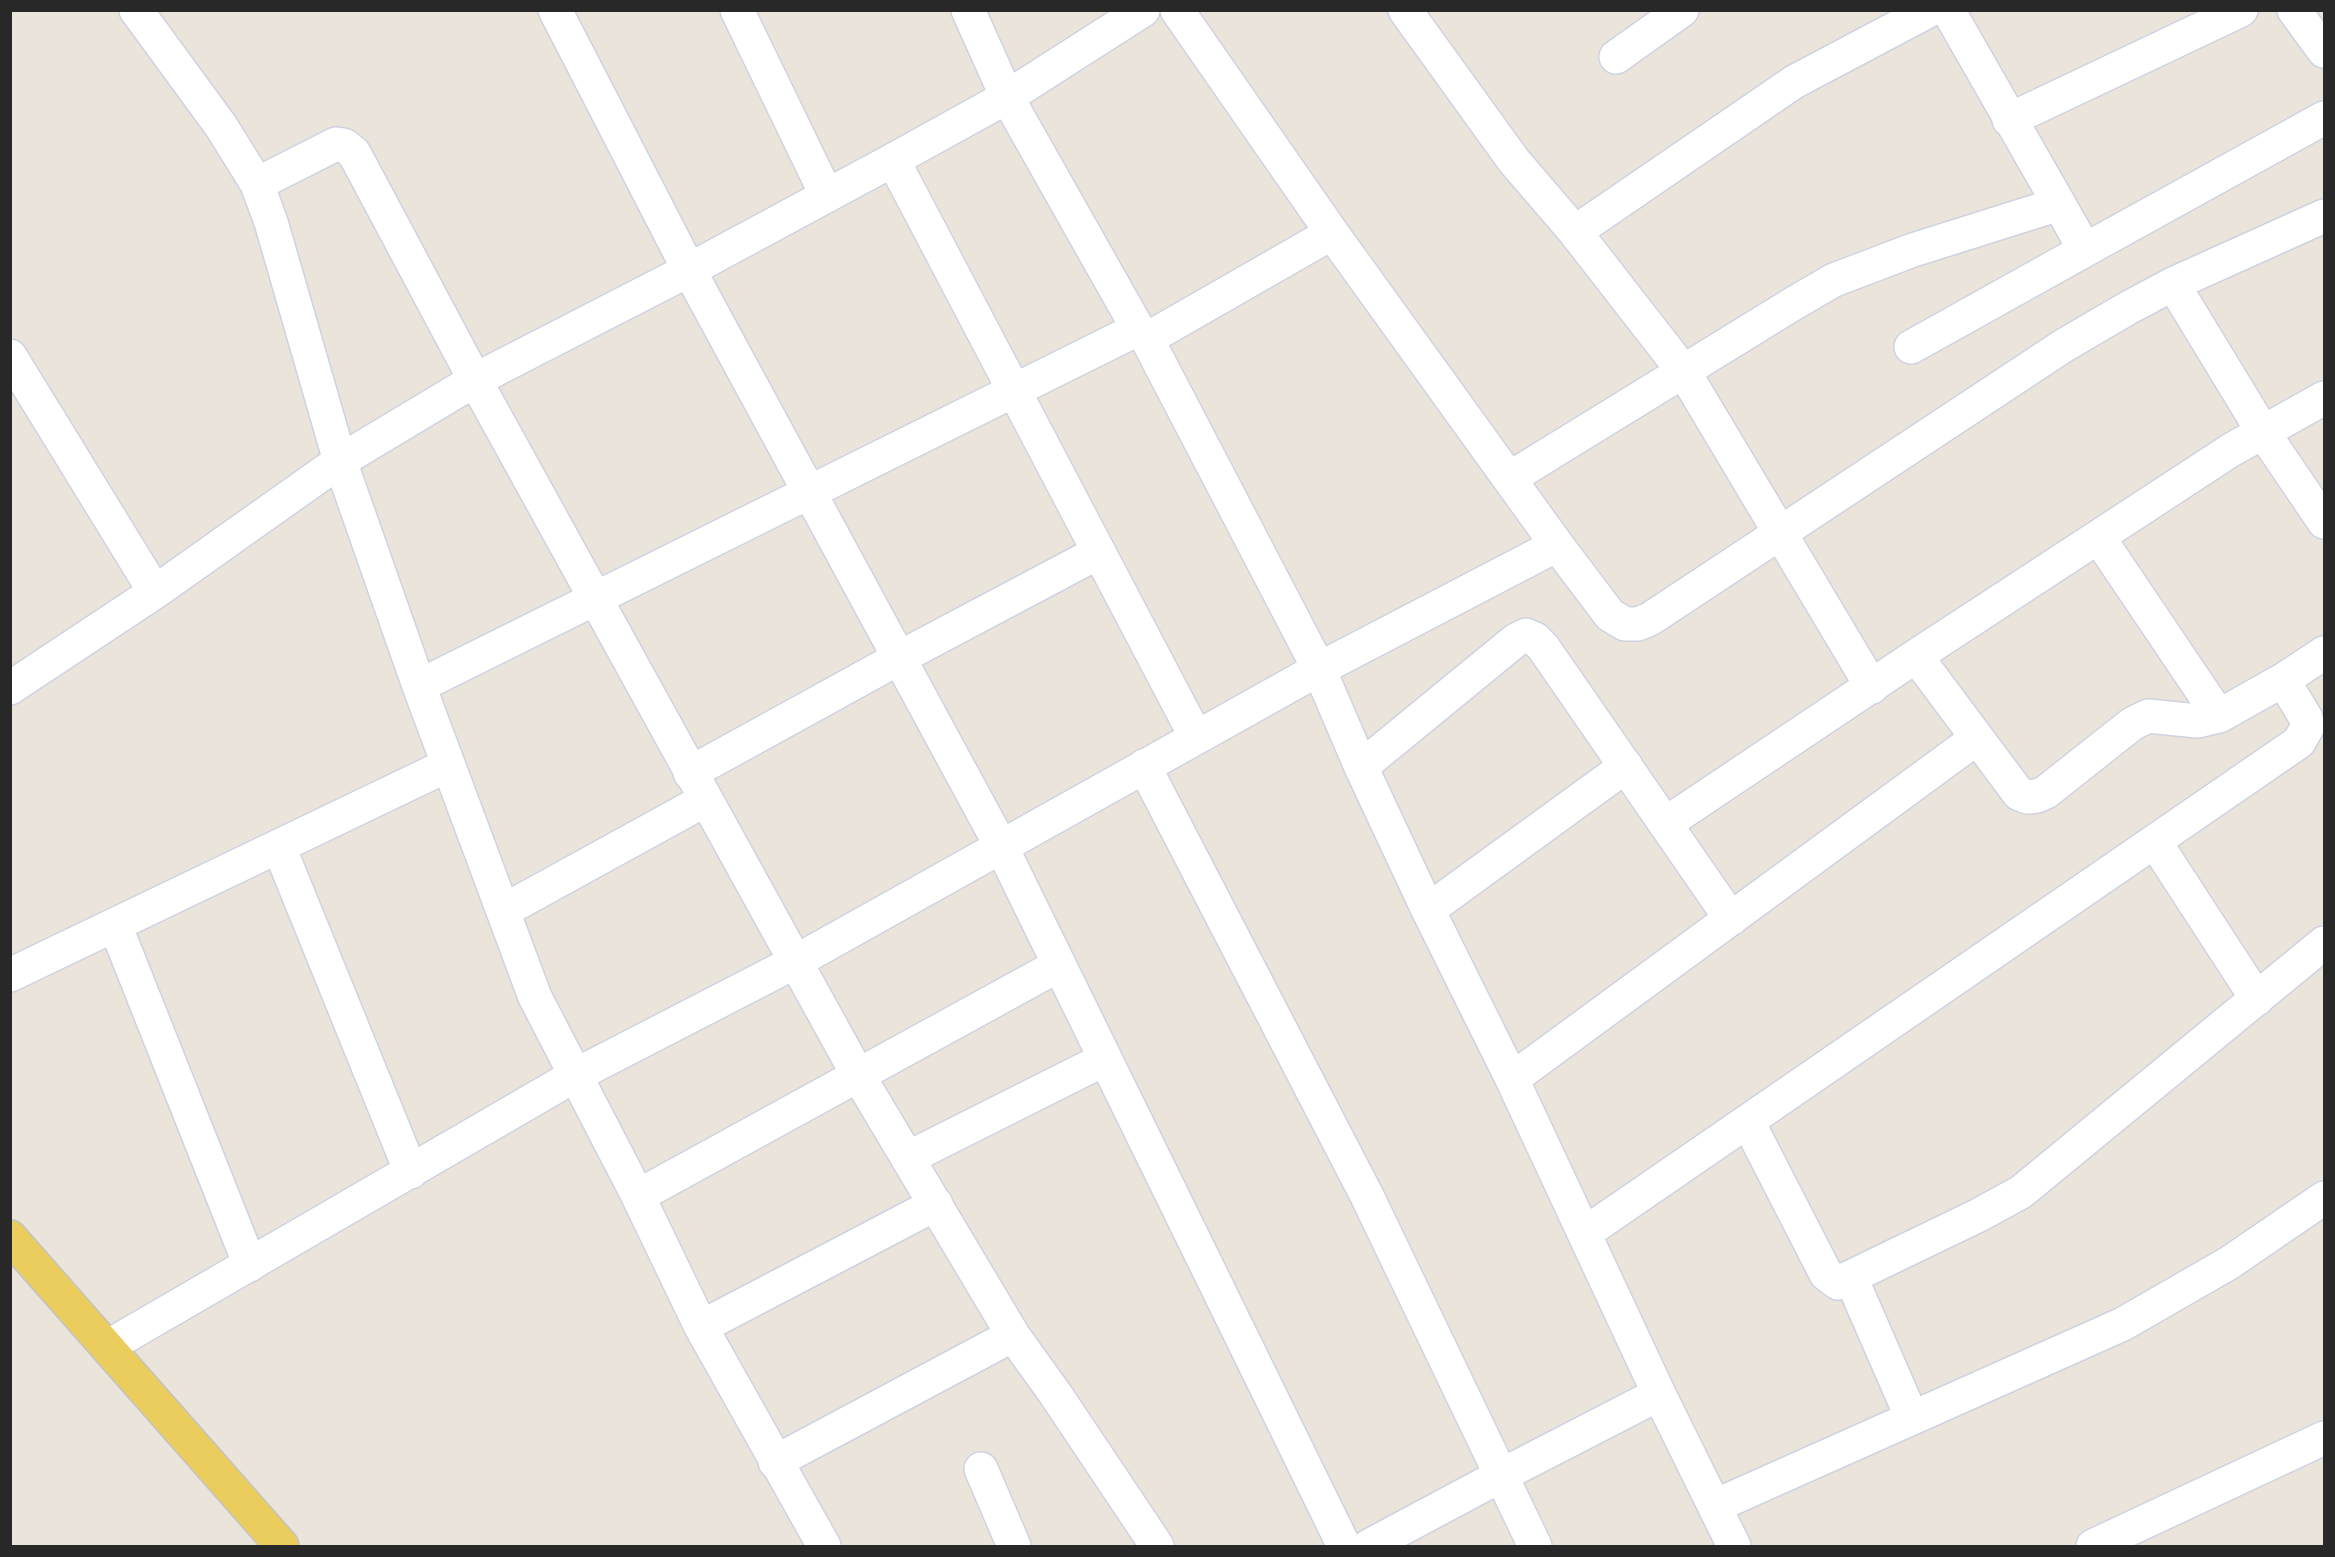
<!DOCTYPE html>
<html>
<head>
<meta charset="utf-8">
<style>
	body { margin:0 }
	#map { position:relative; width:2335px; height:1557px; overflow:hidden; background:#eae4da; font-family:"PT Sans",sans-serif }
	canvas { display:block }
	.frame { position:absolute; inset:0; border:12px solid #282828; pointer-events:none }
</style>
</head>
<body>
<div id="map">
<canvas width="2335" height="1557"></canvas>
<div class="frame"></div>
</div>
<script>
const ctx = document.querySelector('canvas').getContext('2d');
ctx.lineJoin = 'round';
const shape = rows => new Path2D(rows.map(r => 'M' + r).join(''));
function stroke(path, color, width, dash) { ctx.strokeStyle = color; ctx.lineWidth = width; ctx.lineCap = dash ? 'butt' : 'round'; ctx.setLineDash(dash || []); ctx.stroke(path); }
const minor = shape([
	[136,10,221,126,257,184,271,222,340,461,419,686,535,997,638,1196,701,1327,824,1546],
	[555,10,689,270,1001,846,1344,1546],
	[737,10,827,196],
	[968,10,1007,97,1138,329,1147,339,1319,669,1361,767,1428,910,1512,1079,1659,1394,1734,1546],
	[1405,10,1514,161,1575,232,1684,372,1872,687],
	[1948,10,2059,204],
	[2294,10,2324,51],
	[1616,57,1682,10],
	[2009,120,2241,10],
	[893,160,1196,737],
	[257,184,336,144,344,145,354,153,475,380,858,1075,1013,1335,1056,1395,1157,1546],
	[1575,232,1794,82,1930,10],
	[2173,284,2263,432,2324,522],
	[1147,339,1332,233],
	[1911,347,2085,250],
	[10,356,155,592],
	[1510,478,1796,302,1834,280,1913,250,2059,204,2085,250,2324,118],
	[2099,538,2219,716],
	[1557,545,1610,615,1625,624,1638,624,1650,619,2063,346,2128,308,2173,284,2324,216],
	[1916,656,2019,794,2028,797,2037,796,2046,792,2132,724,2148,716,2198,721,2219,716,2283,680],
	[419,686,1138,329],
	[10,688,155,592,340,461,475,380,689,270,893,160,1007,97,1143,10],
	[1144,766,1367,1196,1535,1546],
	[1361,767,1516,640,1526,635,1535,639,1543,647,1731,919],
	[690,773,899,658,1099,552],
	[1665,824,1916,656,2231,450,2324,398],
	[2155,842,2257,999],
	[279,847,411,1172],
	[1428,910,1626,766],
	[503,911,705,800],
	[115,925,250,1265],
	[10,975,448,765],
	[1512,1079,1977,738],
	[1748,1122,1826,1274,1838,1283,1979,1215,2021,1192,2324,943],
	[908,1158,1105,1059],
	[638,1196,1059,965],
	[1585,1233,2299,742,2308,726,2306,718,2283,680,2324,653],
	[1851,1278,1912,1418],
	[701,1327,936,1204],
	[107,1347,574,1076,795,962,1319,669,1557,545,1332,233,1177,10],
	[775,1462,1013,1335],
	[981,1469,1014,1546],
	[1715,1506,2123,1324,2229,1263,2324,1198],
	[1369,1546,1500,1476,1659,1394],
	[2093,1546,2324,1438]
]);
const major = shape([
	[10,1237,282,1546]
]);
stroke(minor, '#cfd2e1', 36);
stroke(major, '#c3c3c3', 36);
stroke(minor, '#fff', 33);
stroke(major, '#ebcd5e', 33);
</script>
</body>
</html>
